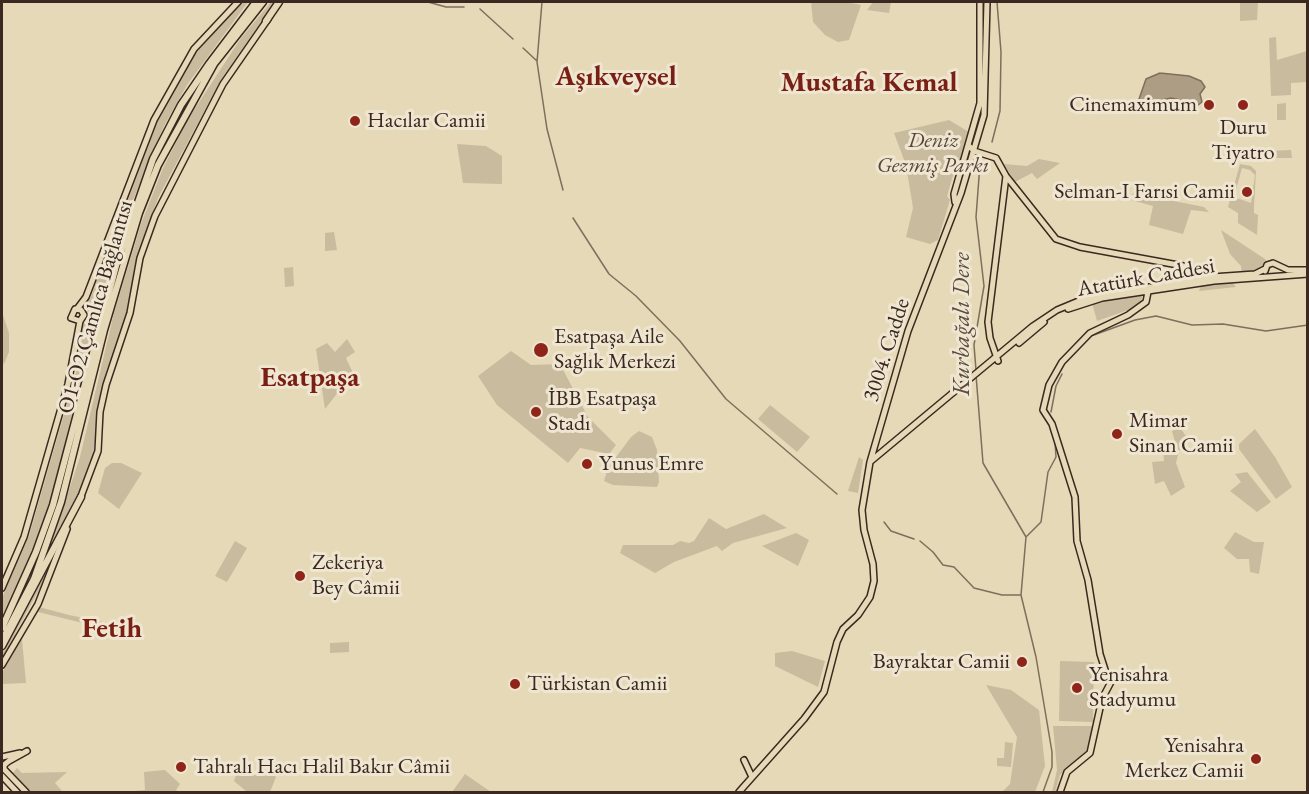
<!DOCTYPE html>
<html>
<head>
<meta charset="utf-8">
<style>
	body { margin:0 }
	#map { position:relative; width:1309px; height:794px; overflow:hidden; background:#e6d9b8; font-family:"EB Garamond",serif }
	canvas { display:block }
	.frame { position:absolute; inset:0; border:3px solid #3b2820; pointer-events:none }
</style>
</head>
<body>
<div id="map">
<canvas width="1309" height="794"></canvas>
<div class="frame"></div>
</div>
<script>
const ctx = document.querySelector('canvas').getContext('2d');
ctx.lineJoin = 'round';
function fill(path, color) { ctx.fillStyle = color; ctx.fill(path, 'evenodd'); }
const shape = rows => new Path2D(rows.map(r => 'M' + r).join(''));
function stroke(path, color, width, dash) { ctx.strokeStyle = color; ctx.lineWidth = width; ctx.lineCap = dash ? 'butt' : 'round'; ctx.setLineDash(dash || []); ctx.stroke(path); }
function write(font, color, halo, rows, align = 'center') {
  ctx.font = font + ' "EB Garamond",serif'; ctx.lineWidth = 6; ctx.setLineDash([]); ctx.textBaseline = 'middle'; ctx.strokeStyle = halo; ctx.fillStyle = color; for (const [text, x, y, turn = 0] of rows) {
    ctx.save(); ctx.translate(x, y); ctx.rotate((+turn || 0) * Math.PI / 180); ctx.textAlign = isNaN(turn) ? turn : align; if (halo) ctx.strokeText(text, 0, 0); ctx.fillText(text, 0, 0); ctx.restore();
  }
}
fill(shape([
	[241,2,248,2,187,85,164,126,123,224,96,317,89,314,84,305,90,299,157,123,196,53],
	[271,2,275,2,222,78,158,198,137,259,128,314,106,372,91,467,48,553,80,457,114,313,141,224,163,168,188,119,241,38],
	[811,2,846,2,861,5,849,40,838,42,825,35,813,22],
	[873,2,891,2,889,13,867,10],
	[1240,2,1258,2,1257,20,1240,21],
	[1276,37,1277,60,1307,51,1307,82,1291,83,1291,95,1271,96,1269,38],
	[1286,103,1286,120,1277,120,1277,104],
	[949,120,969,132,958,170,954,172,947,196,950,200,938,240,930,244,906,237,913,208,906,165,894,133],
	[457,144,486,146,502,156,502,184,463,183],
	[1291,150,1292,158,1268,158,1269,151],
	[1039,159,1060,163,1037,179,1032,173,1015,182,1004,164,1027,166],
	[1240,164,1251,166,1256,171,1254,207,1254,213,1258,215,1257,235,1238,223,1238,213,1228,207],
	[1242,168,1250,170,1255,175,1251,203,1234,197],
	[1133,193,1204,207,1209,212,1191,210,1183,234,1149,225,1153,206,1131,200],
	[1221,230,1265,259,1271,268,1268,275,1242,274,1241,266,1230,254],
	[334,232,337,250,325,251,325,233],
	[293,267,294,286,285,287,284,268],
	[1232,282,1236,287,1199,291,1201,285],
	[1143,293,1141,301,1131,309,1097,321,1092,303],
	[2,312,9,333,9,352,4,364,2,361],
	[88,322,93,324,54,490,25,570,2,616,2,598,29,536,77,369,83,324],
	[347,339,355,352,346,358,353,373,325,409,316,349,327,343,335,352],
	[511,351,531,365,560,364,588,417,616,445,609,454,580,448,568,463,497,405,478,376],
	[770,405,810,437,797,452,758,419],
	[1180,427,1189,441,1179,451,1176,463,1185,487,1171,496,1164,481,1155,484,1152,462,1164,461,1163,445,1175,442,1172,431],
	[1255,429,1275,457,1292,487,1276,499,1239,449,1239,444],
	[639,431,652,437,657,450,659,482,657,487,613,485,604,481,608,468,631,437],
	[859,457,863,460,858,493,848,491],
	[121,463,142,473,119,509,98,493,105,468,112,463],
	[1247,472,1271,502,1257,512,1230,491,1241,482,1235,474],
	[764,514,787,528,733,543,722,551,717,546,674,562,655,573,620,553,623,545,673,545,680,541,689,543,694,541,709,518,726,529],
	[1235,532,1254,542,1264,542,1259,574,1250,572,1249,559,1237,559,1224,548],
	[796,533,809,540,798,566,762,546],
	[61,536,40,588,2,658,2,650,24,610],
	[235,541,247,548,227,582,215,576],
	[39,607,69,615,109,623,107,629,38,612],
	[22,639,26,683,2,684,2,673],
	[349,642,349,652,330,653,330,643],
	[792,651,825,661,818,687,775,666,775,653],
	[1060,661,1094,662,1093,722,1059,721],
	[986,685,1011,690,1039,710,1045,766,1035,792,1002,792,1010,784,1017,737],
	[1053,726,1095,726,1087,751,1060,775,1055,792,1052,792,1057,770],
	[1005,742,1013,743,1011,767,997,766,997,758,1004,758],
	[17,768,22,773,67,772,55,783,62,791,31,792,13,773],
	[165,770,180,784,176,790,179,792,123,792,145,790,144,772],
	[270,773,276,777,270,792,247,792,234,781,236,775],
	[465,774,491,792,452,792]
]), '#c9bb9e');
const water = shape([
	[1160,73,1189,76,1201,81,1205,87,1200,94,1202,102,1193,109,1180,100,1171,98,1162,100,1151,108,1142,107,1138,102,1146,79,1160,73]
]);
fill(water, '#ac9d84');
stroke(water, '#7f6e5c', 1.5);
stroke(shape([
	[428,2,446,7,464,7],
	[542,2,537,62,547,129,563,190],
	[480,9,513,39],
	[523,48,537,61],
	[992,142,1000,111,1001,52,997,2],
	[573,218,609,274,636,296,680,341,726,399,837,494],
	[1091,336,1135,320,1156,316,1192,325,1223,324,1266,331,1308,325],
	[976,370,974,345,984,286,976,217,980,164],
	[976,375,983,463,1026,537,1021,595,1036,657,1052,752,1052,767,1043,792],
	[1051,412,1056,386,1062,374],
	[884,522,891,531,914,539],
	[1027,536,1041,522,1048,472,1056,457,1055,442],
	[920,541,933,552,943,565,954,567,974,588,1002,595,1021,595]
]), '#7f6e5c', 1.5);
const major = shape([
	[969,146,974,151,996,158,1006,176,1056,239,1080,247,1189,267,1212,277],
	[955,202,954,194,980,103,980,2],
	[1265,271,1267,265,1273,263,1288,270,1308,270],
	[77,309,86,297,154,120,194,49,238,2],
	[1068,309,1102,298,1214,281,1308,274],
	[1019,343,1044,322],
	[998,361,990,338,988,322,1006,176],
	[871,461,1033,326,1057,310,1086,298,1212,277,1255,274,1265,269],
	[80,499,98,451,100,412,106,385,130,313,140,258,155,216,223,84,268,19],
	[2,588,24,537,68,384,80,321,84,315,81,310,75,309,71,318,80,321],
	[2,665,38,604,67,529],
	[2,757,20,753],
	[744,760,752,777],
	[2,767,26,792],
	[4,768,4,765,9,761,27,751],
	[2,776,17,792],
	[739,792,804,719,824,692,837,642,843,629,858,615,870,597,874,581,873,564,864,530,862,510,870,462,908,331,961,193,984,115,987,2],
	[1060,792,1067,772,1090,753,1102,699,1112,680,1107,676,1100,654,1088,580,1077,541,1075,497,1052,424,1043,410,1049,385,1062,362,1090,333,1128,315,1146,302,1149,287]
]);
const highway = shape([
	[266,21,279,2],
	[2,628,36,552,53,505,116,266,153,159,181,105,209,64,256,2],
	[2,641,34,579,61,502,104,330,139,213,158,165,214,64,263,2],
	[2,646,81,497]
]);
stroke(major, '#3b2820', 8);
stroke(highway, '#3b2820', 9);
stroke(major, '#e6d9b8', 5);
stroke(highway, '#e6d9b8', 6);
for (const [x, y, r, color] of [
	[1209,105,6,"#8f2418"],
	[1243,105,6,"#8f2418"],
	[355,121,6,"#8f2418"],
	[1247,192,6,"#8f2418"],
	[541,350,8,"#8f2418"],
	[536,412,6,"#8f2418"],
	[1117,434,6,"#8f2418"],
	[587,464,6,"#8f2418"],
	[300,576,6,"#8f2418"],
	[1022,662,6,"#8f2418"],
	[515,684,6,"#8f2418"],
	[1077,688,6,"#8f2418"],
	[1256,759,6,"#8f2418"],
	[181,767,6,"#8f2418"]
]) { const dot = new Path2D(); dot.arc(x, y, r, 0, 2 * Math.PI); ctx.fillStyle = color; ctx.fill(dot); stroke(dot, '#efe6d1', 2); }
write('22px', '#3b2820', '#efe6d1', [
	["Cinemaximum",1197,105,"right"],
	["Hacılar Camii",367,121],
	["Duru",1243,128,"center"],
	["Tiyatro",1243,153,"center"],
	["Selman-I Farısi Camii",1235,192,"right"],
	["Esatpaşa Aile",554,337],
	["Sağlık Merkezi",554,362],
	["İBB Esatpaşa",548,399],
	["Stadı",548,424],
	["Mimar",1129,421],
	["Sinan Camii",1129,446],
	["Yunus Emre",599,464],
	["Zekeriya",312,563],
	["Bey Câmii",312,588],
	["Bayraktar Camii",1010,662,"right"],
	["Yenisahra",1089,675],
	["Stadyumu",1089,700],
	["Türkistan Camii",527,684],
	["Yenisahra",1244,746,"right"],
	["Merkez Camii",1244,771,"right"],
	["Tahralı Hacı Halil Bakır Câmii",193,767]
], 'left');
write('italic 22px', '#574539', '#efe6d1', [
	["Deniz",933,141],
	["Gezmiş Parkı",933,166]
]);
write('22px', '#3b2820', '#efe6d1', [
	["Atatürk Caddesi",1146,278,-10],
	["O1-O2 Çamlıca Bağlantısı",96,307,-74],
	["3004. Cadde",887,350,-72]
]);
write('italic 24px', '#5d4b3e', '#efe6d1', [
	["Kurbağalı Dere",962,324,-90]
]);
write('bold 28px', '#7a1f14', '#efe6d1', [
	["Aşıkveysel",616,77],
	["Mustafa Kemal",869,83],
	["Esatpaşa",310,378],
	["Fetih",112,629]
]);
</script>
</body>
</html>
